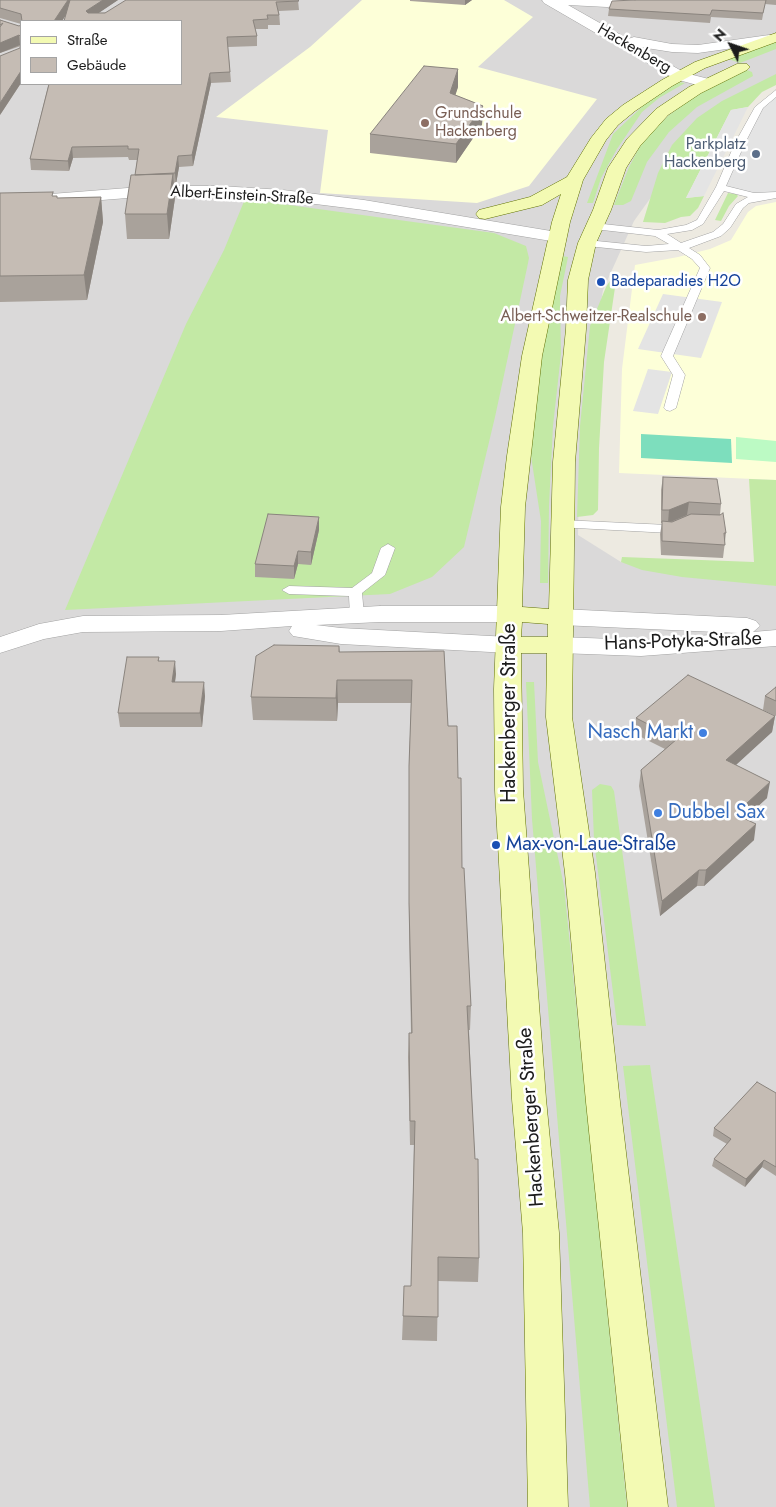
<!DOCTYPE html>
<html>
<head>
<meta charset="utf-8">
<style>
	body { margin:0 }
	#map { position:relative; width:776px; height:1507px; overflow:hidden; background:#edeae1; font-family:Jost,sans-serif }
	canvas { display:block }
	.legend { position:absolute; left:20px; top:20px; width:162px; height:65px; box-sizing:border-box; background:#fff; border:1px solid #a4a4a4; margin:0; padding:6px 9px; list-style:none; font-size:15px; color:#1c1c1c }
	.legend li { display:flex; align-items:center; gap:10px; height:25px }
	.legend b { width:25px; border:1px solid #a4a4a4 }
	.north { position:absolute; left:706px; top:20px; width:50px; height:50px; -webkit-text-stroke:4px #fff; paint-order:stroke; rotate:311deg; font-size:14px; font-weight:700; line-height:20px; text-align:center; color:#1c1c1c }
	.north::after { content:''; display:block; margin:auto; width:18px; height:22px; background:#1c1c1c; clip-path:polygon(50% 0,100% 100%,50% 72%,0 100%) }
</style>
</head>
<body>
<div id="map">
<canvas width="776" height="1507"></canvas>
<ul class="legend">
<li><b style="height:6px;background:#f3fab3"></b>Straße</li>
<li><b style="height:14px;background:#c5bcb4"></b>Gebäude</li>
</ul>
<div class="north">N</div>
</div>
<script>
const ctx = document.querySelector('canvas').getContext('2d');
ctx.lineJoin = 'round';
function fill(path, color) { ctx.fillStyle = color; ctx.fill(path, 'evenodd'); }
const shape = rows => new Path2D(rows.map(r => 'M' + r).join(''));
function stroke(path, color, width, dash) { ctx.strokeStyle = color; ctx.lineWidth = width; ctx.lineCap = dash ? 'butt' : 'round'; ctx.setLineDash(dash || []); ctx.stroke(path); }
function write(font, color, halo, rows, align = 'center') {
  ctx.font = font + ' Jost,sans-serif'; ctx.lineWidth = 5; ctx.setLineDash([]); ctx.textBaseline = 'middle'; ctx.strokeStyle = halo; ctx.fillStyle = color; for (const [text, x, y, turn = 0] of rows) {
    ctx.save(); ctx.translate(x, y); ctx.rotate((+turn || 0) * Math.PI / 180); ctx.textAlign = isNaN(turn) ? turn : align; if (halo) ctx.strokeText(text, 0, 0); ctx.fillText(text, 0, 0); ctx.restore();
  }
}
fill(shape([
	[0,0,776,0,776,81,703,125,634,221,603,290,589,374,579,476,578,535,621,562,776,586,776,1507,0,1507],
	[21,21,181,21,181,84,21,84]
]), '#dad9d9');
fill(shape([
	[362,0,504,0,533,17,478,67,597,99,529,186,477,203,320,193,328,130,216,117,310,47],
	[776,202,776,480,619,473,622,369,635,265,678,257,710,249,731,240,748,212,756,206]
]), '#fdffd8');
fill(shape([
	[776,41,776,49,740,63,728,59],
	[747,70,752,72,753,76,697,107,669,132,647,162,631,201,623,205,614,205,629,167,639,148,650,134,668,116,687,102,713,86],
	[776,74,776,85,762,92,748,107,731,110,686,198,704,196,698,208,690,216,681,217,665,223,643,222,658,173,672,145,697,118,722,101],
	[679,82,685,83,659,98,642,112,617,149,601,178,593,203,587,203,613,134,645,104],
	[728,193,736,194,738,196,729,206,721,221,715,220],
	[245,199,494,233,526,246,529,258,527,268,495,417,464,547,432,577,390,594,65,610,186,324,224,250],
	[562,256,568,257,560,296,561,354,553,426,549,506,548,583,540,583,541,521,531,456,538,380,554,293],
	[615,273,617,274,604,362,599,448,598,510,593,515,577,517,580,426,590,326,606,287],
	[749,479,776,480,776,586,682,577,642,570,621,562,622,557,754,562],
	[526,682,534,682,538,762,564,886,627,1507,590,1507,532,819],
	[600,784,611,786,614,791,646,1026,617,1025,594,840,592,790],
	[650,1065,715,1507,677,1507,623,1066]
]), '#c3e9a5');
fill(shape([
	[736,437,776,441,776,462,736,459]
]), '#bcfac4');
fill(shape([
	[641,434,731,439,732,463,641,458]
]), '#7ddebd');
fill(shape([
	[776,93,776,195,765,196,721,187,751,121],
	[748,107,704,196,686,198,731,110],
	[663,294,722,302,701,358,638,349],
	[648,369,672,372,658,414,633,411]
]), '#e4e4e4');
const lane = shape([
	[776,90,776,97,763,108,745,143,726,186,754,193,776,192,776,198,749,203,743,208,730,228,721,236,689,248,700,255,710,268,673,356,685,375,676,408,670,411,666,410,664,408,673,375,661,356,700,268,692,259,678,250,646,252,587,246,582,243,587,240,646,246,669,244,655,236,594,229,589,226,594,223,658,230,686,225,697,220,716,187,735,143,755,107,776,90],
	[724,191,748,197,736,204,723,224,713,232,681,243,667,234,692,230,703,224,724,191],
	[562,520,668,525,679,521,685,525,684,528,670,533,557,527,556,524,562,520],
	[388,544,395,548,385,575,362,593,364,615,362,618,357,619,350,615,349,596,289,594,282,590,289,586,352,588,372,573,381,548,388,544]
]);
const street = shape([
	[542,0,660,0,653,4,607,7,568,5,628,39,634,37,672,44,698,45,769,35,774,36,776,40,769,43,698,53,672,52,640,47,685,73,713,80,716,83,713,86,708,88,675,79,544,3,542,0],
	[153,186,220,186,283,190,364,200,557,232,563,233,566,237,563,241,557,242,364,210,283,200,220,196,153,196,0,208,0,198,153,186],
	[380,606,510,606,519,609,523,614,519,619,510,622,380,622,316,625,341,628,509,637,518,640,522,645,518,650,509,653,341,644,293,636,289,631,292,626,221,631,83,632,44,639,0,653,0,637,39,624,83,616,221,615,380,606],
	[561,609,747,618,756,621,760,626,753,632,776,630,776,646,641,656,559,653,550,650,546,645,550,640,559,637,641,640,738,633,561,625,552,622,548,617,552,612,561,609]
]);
const secondary = shape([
	[776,33,776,42,705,68,672,86,635,111,618,125,606,140,583,180,570,222,542,356,525,507,522,607,549,609,553,462,566,329,568,280,578,243,593,210,608,168,627,139,656,109,689,87,737,64,747,64,750,67,747,70,701,93,668,115,640,146,626,168,611,210,596,243,588,280,586,329,575,462,572,717,595,873,620,1102,668,1507,628,1507,586,1102,565,873,546,717,547,653,521,653,523,790,546,1099,559,1233,568,1507,528,1507,523,1233,512,1099,495,790,494,689,501,507,507,456,522,356,552,222,561,194,542,205,485,219,479,218,476,214,479,210,530,197,567,177,591,138,606,119,623,105,662,80,695,62,776,33],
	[522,622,548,624,548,637,521,637,522,622]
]);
stroke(lane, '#a3a3a3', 1);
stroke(street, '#a3a3a3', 1);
stroke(secondary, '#617203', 1);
fill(lane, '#fff');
fill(street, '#fff');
fill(secondary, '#f3fab3');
fill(shape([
	[0,0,118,0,98,13,298,0,299,10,279,11,280,25,268,25,268,29,255,29,257,36,257,46,228,47,231,82,211,83,193,166,179,167,176,184,173,184,175,198,169,239,127,239,125,214,135,175,137,160,129,160,128,157,73,158,69,171,31,170,30,159,66,14,62,21,21,21,21,24,0,18],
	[410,0,472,0,465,5,410,1],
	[635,0,776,0,776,5,765,4,762,20,711,17,710,23,608,16,609,9],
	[0,20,19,26,21,25,21,83,0,115,21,46,0,53],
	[458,69,458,87,455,95,483,106,482,125,456,163,370,153,370,134],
	[0,193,53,196,57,198,101,197,103,222,87,300,0,302],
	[663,477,721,504,720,515,726,533,723,558,661,555,660,534,662,523,661,523,661,490],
	[319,517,319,530,311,565,298,564,294,579,255,577,255,564],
	[339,646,340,652,444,651,448,726,458,778,462,868,471,1006,470,1030,469,1030,479,1258,478,1282,438,1281,437,1341,402,1340,403,1316,411,1286,414,1145,410,1145,408,1057,409,1033,411,1033,409,927,409,766,411,703,338,703,337,721,253,720,251,697],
	[159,657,159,661,176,674,175,682,205,696,202,727,120,727,118,713],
	[776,687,776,716,763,710,765,696],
	[775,716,772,732,735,765,767,798,745,818,754,840,704,886,697,886,660,916,639,786,641,770,665,749,635,734,636,718],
	[776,1093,776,1176,762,1167,745,1187,712,1166,714,1159,727,1144,713,1136,714,1128]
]), '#a9a29b');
fill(shape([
	[68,0,71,0,72,6,62,21,54,21],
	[103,0,118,0,87,21,86,11],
	[465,0,472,0,465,5],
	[19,35,20,45,0,53,0,43],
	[458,69,458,87,450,112,450,93],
	[21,71,21,83,0,115,0,103],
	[210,73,211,83,193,166,192,155],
	[483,106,482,125,456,163,456,144],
	[72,147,73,158,69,171,68,161],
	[178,156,179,167,176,184,175,173],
	[173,174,175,198,169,239,167,214],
	[101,197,103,222,87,300,84,275],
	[689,502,687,515,668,523,669,510],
	[319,517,319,530,311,565,311,552],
	[298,551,298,564,294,579,294,566],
	[175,661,176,674,173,696,172,682],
	[337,680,338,703,337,721,336,698],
	[204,682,205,696,202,727,200,713],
	[775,716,772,732,724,776,726,760],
	[770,782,767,798,733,829,735,814],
	[756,824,754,840,704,886,706,870],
	[699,870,697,886,660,916,662,901],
	[764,1160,762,1167,745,1187,746,1179]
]), '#8a847e');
const building = shape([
	[0,0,68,0,54,21,22,21,21,14,0,8,0,0],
	[70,0,103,0,86,11,88,13,105,13,126,0,298,0,299,1,276,2,279,15,267,15,268,19,253,20,257,36,227,37,230,72,210,73,192,155,178,156,175,173,135,175,139,149,128,149,128,146,72,147,68,161,30,159,49,84,181,84,181,21,64,21,70,0],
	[635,0,766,0,763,13,712,10,710,15,609,9,612,1,635,0],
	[0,20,19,26,21,25,21,37,19,35,0,43,0,27,3,23,0,25,0,20],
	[21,41,21,71,0,103,0,56,20,48,21,41],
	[424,66,458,69,450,93,483,106,456,144,370,134,424,66],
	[173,174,167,214,125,214,131,175,173,174],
	[53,192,52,196,57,196,57,198,101,197,84,275,0,276,0,193,53,192],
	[663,477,717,479,721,504,689,502,669,510,662,510,663,477],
	[723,513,726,533,724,533,725,545,662,541,662,521,672,522,691,514,720,515,723,513],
	[268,514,319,517,311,552,298,551,294,566,255,564,268,514],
	[274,645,339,646,339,652,444,651,448,726,457,726,458,778,461,778,462,868,464,868,471,1006,467,1006,475,1159,478,1159,479,1258,438,1257,438,1317,403,1316,404,1286,411,1286,415,1121,410,1121,409,1033,412,1033,409,903,409,766,412,680,337,680,336,698,251,697,256,656,274,645],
	[127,657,159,657,158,661,175,661,172,682,204,682,200,713,118,713,127,657],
	[688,675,775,716,726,760,770,782,735,814,756,824,706,870,699,870,662,901,641,770,677,739,636,718,688,675],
	[776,687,776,701,765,696,776,687],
	[757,1082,776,1093,776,1167,764,1160,746,1179,714,1159,731,1139,714,1128,757,1082]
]);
fill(building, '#c5bcb4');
stroke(building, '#8a847e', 1);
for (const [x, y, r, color] of [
	[425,123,5,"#8d6e63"],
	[756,154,5,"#5c6f8a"],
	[601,282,5,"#1a4fb4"],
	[702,317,5,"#8d6e63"],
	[703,733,5,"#3f7fe0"],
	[658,813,5,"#3f7fe0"],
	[496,845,5,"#1a4fb4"]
]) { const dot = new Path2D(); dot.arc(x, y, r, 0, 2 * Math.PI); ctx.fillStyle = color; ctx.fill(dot); stroke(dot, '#fff', 2); }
write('16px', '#1c1c1c', '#fff', [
	["Hackenberg",634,49,30],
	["Albert-Einstein-Straße",242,196,3]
]);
write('16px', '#785e54', '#fff', [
	["Grundschule",435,114],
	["Hackenberg",435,132],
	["Albert-Schweitzer-Realschule",692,317,"right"]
], 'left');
write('16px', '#4e5e75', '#fff', [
	["Parkplatz",746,145],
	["Hackenberg",746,163]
], 'right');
write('16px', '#164399', '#fff', [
	["Badeparadies H2O",611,282]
], 'left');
write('20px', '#1c1c1c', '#fff', [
	["Hans-Potyka-Straße",683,642,-2],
	["Hackenberger Straße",510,713,-90],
	["Hackenberger Straße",532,1117,-94]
]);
write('20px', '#366cbe', '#fff', [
	["Nasch Markt",693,733],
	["Dubbel Sax",668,813,"left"]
], 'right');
write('20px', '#164399', '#fff', [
	["Max-von-Laue-Straße",506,845]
], 'left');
</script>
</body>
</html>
